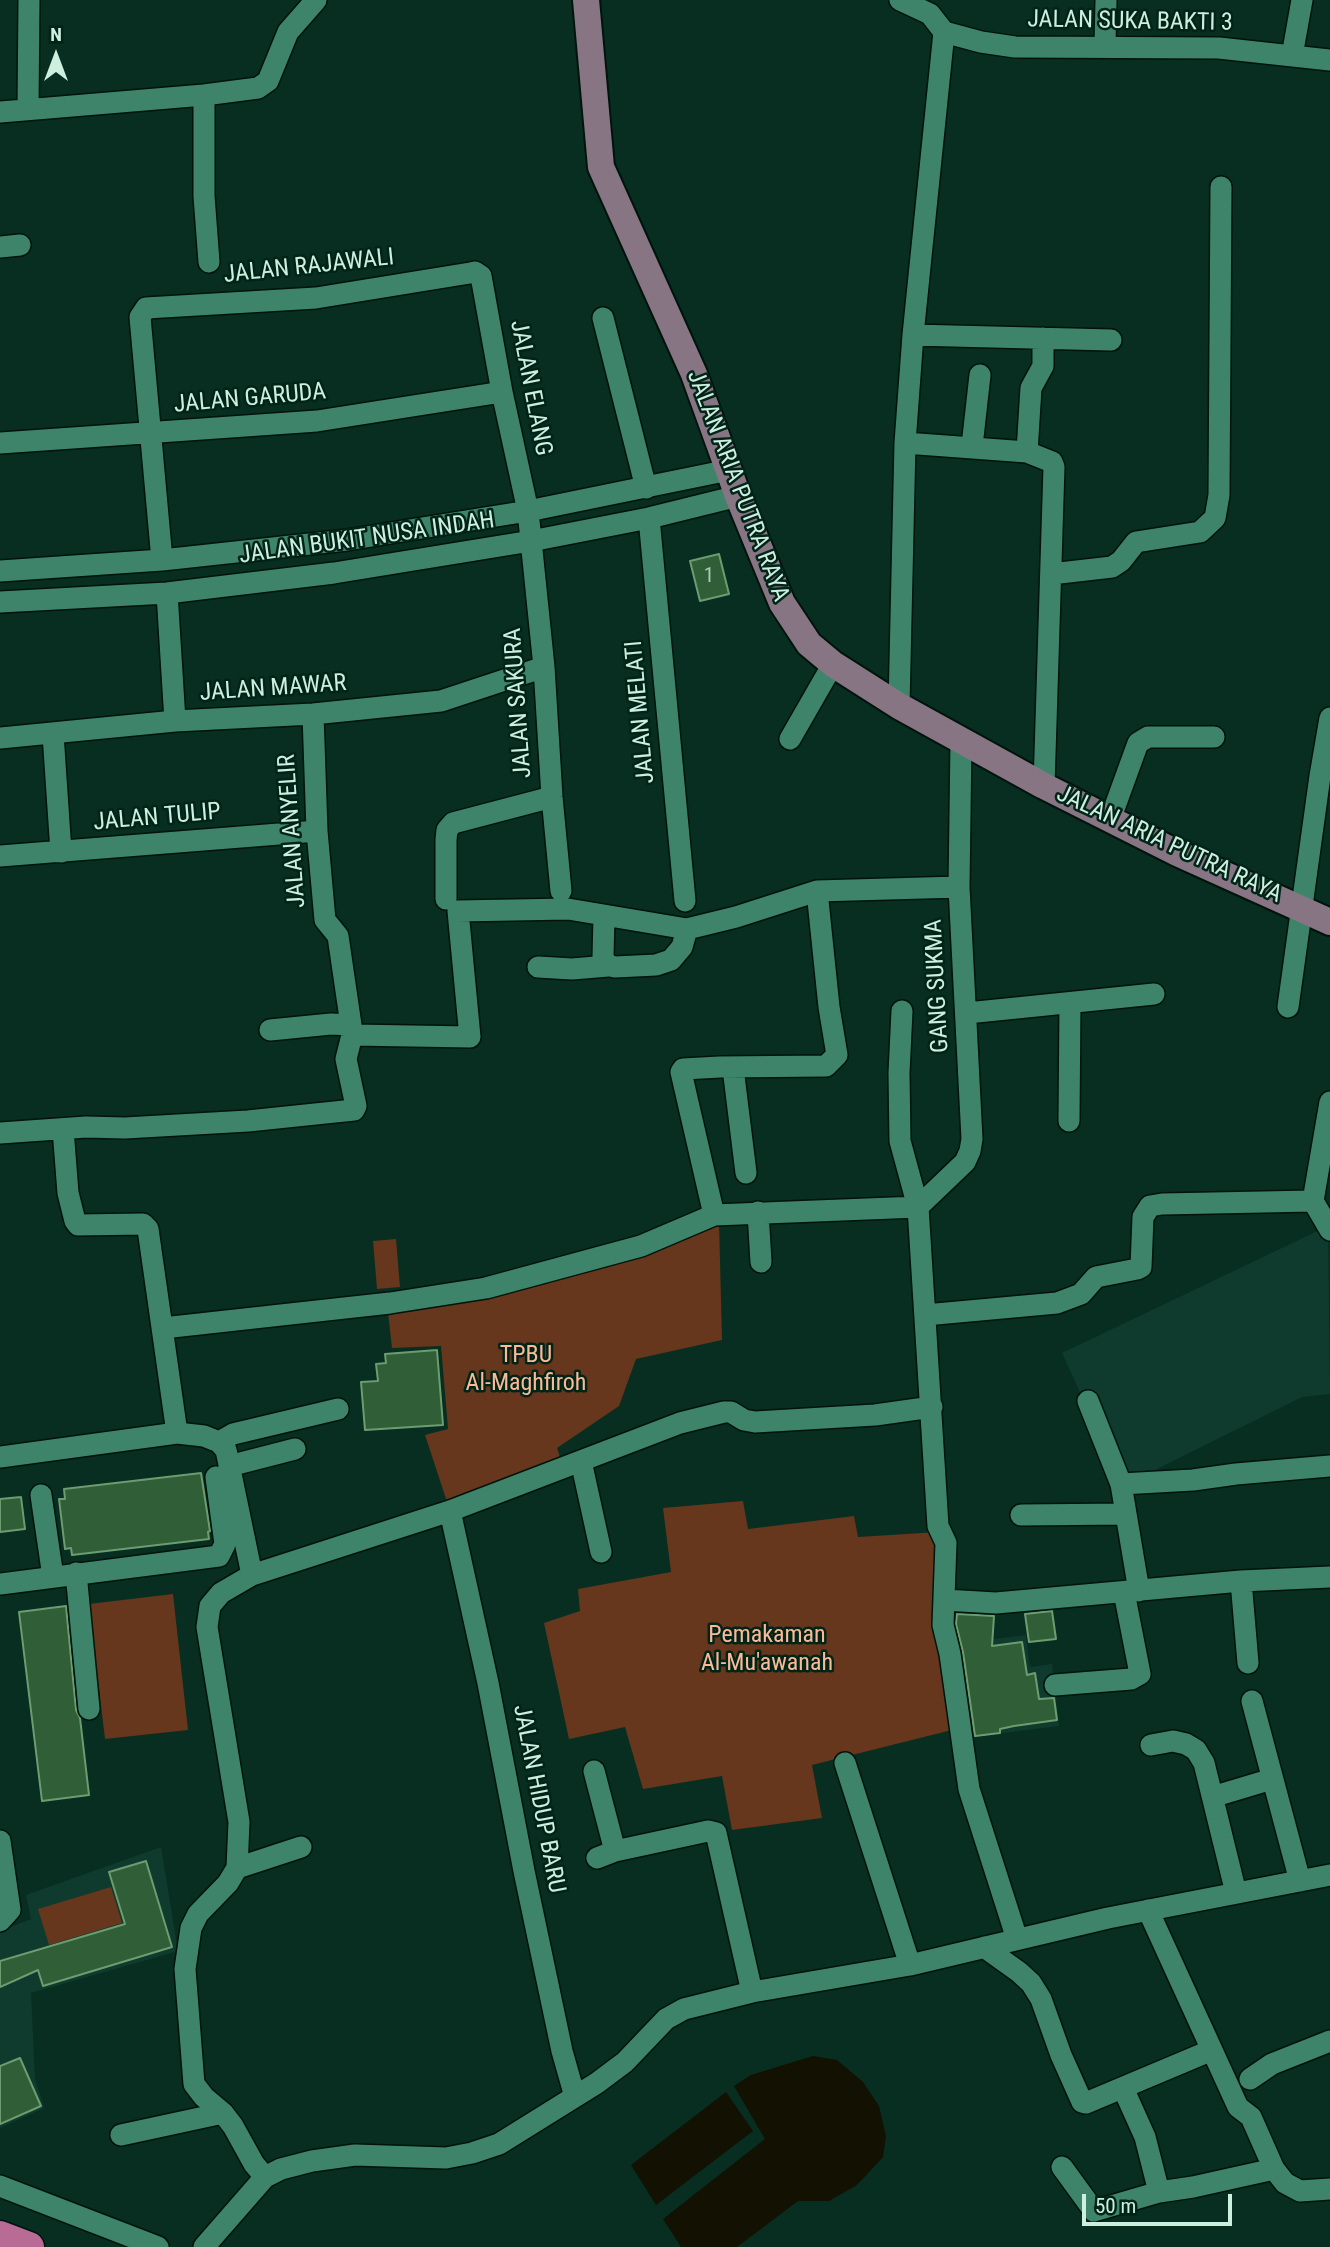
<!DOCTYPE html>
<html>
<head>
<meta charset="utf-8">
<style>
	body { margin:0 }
	#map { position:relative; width:1330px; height:2247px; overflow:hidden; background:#072e21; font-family:"Roboto Condensed",sans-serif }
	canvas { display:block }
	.north { position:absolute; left:21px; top:21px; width:70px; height:70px; -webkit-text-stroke:5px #002418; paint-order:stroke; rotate:0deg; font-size:19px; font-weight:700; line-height:28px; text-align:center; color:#cdefe0 }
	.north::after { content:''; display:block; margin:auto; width:24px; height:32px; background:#cdefe0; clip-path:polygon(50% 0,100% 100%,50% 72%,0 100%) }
	.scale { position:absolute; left:1082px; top:2194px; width:150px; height:32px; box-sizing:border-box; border:4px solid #cdefe0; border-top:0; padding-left:9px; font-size:21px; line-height:24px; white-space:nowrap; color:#cdefe0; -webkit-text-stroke:5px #002418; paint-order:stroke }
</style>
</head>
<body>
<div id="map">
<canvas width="1330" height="2247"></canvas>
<div class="north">N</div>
<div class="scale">50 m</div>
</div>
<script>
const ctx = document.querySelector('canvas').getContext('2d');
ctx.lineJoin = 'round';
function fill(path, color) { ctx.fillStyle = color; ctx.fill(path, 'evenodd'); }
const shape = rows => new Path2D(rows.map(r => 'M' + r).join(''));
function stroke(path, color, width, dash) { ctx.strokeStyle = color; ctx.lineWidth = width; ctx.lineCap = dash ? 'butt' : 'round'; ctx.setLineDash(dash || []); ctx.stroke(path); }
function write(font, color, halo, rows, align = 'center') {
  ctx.font = font + ' "Roboto Condensed",sans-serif'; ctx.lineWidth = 5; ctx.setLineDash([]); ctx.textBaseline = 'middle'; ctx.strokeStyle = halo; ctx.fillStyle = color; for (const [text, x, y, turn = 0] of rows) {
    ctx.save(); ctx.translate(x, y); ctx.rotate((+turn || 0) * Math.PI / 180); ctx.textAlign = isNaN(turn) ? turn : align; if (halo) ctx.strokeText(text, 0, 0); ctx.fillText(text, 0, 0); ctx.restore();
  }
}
fill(shape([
	[1328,1226,1330,1394,1302,1397,1123,1486,1062,1353],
	[1026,1635,1030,1667,1052,1664,1059,1726,964,1738,952,1644],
	[161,1847,178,1951,31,1993,35,2078,44,2108,0,2128,0,1931,31,1919,26,1895]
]), '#0e3b2d');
fill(shape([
	[719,1221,722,1340,636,1359,619,1406,557,1448,562,1463,448,1505,425,1435,448,1429,441,1346,392,1348,388,1312],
	[396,1239,400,1287,377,1289,373,1241],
	[743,1501,748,1529,854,1516,858,1537,938,1532,956,1729,812,1765,822,1818,732,1830,722,1776,643,1789,625,1727,569,1739,544,1623,580,1611,578,1589,671,1572,663,1508],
	[173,1594,188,1730,105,1739,89,1604],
	[111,1887,122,1923,49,1945,38,1909]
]), '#66361d');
fill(shape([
	[813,2056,837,2060,863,2082,879,2106,886,2136,883,2157,857,2185,829,2201,798,2201,737,2247,681,2247,663,2219,765,2139,734,2086,751,2075],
	[726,2092,753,2131,656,2205,631,2165]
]), '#121102');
const building = shape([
	[719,554,729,594,700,601,690,561,719,554],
	[437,1350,443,1425,365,1430,361,1382,378,1381,376,1364,386,1363,385,1354,437,1350],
	[201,1473,210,1531,208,1532,209,1539,72,1555,71,1548,65,1549,59,1499,65,1499,64,1489,201,1473],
	[21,1497,25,1529,0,1532,0,1499,21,1497],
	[66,1606,76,1710,80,1718,89,1795,42,1801,19,1612,66,1606],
	[1052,1611,1056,1639,1029,1642,1025,1614,1052,1611],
	[957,1614,994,1616,992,1646,1022,1642,1027,1675,1035,1673,1039,1699,1054,1698,1057,1720,1014,1726,1000,1729,1000,1733,975,1736,963,1652,956,1624,957,1614],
	[146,1861,172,1947,43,1986,38,1970,0,1987,0,1961,125,1924,109,1872,146,1861],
	[20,2058,41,2106,0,2124,0,2066,20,2058]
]);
fill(building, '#305e36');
stroke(building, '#6d9c71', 2);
const minor = shape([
	[900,0,930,14,944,32,981,42,1015,47,1219,48,1330,60],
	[1105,46,1106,0],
	[1292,56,1302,0],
	[204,95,204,196,209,262],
	[28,109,29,0],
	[0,112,204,95,258,88,268,81,288,32,316,0],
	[0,247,20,245],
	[603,318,646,488],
	[913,335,1111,340],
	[0,443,317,421,502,392],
	[905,443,1027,452,1052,462,1054,467,1044,786],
	[972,446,980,375],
	[1027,452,1031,388,1043,366,1043,338],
	[649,518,685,901],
	[162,560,140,317,146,308,316,298,470,273,475,272,481,276,502,392,528,511,544,667,552,797,561,891],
	[0,571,162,560,347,540,528,511,729,470],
	[1051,574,1112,567,1121,561,1136,542,1200,532,1215,518,1219,495,1221,187],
	[167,593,175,721],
	[0,602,167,593,334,573,531,541,649,518,738,496],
	[899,706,905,443,913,335,944,32],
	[53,734,61,852],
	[0,738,175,721,313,714,441,701,544,667],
	[790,739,833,664],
	[1110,820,1138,743,1148,737,1214,737],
	[0,856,317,831],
	[446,899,446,840,447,830,453,823,552,797],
	[604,916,603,957,607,965,615,967,656,965,671,960,682,947,687,929],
	[538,967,572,969,608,966],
	[1288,1007,1320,776,1330,718],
	[902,1011,899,1073,900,1141,918,1207,938,1526,946,1543,943,1625,950,1654,969,1789,1017,1939],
	[967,1013,1154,994],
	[270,1030,331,1024,351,1025],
	[352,1035,470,1037,458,911,568,909,687,929,736,917,817,891,959,887],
	[733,1068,746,1173],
	[1069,1121,1070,1003],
	[63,1129,68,1193,75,1221,78,1225,143,1224,148,1229,177,1433],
	[0,1133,86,1127,125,1128,248,1121,354,1110,356,1106,346,1059,352,1035,351,1025,338,936,325,920,317,831,313,714],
	[1313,1201,1330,1102],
	[1313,1201,1330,1230],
	[918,1207,965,1162,970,1151,972,1139,959,887,961,741],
	[758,1212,761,1262],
	[714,1215,681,1072,683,1069,720,1067,826,1066,837,1055,829,1007,817,891],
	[925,1315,1057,1303,1081,1294,1096,1277,1137,1269,1141,1267,1143,1217,1150,1206,1162,1204,1313,1201],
	[163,1328,390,1303,486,1288,641,1246,714,1215,918,1207],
	[1088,1401,1121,1484,1193,1480,1236,1474,1330,1466],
	[219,1442,233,1434,338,1409],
	[0,1457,177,1433,204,1436,219,1442,226,1450,252,1575],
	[581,1461,601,1552],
	[229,1466,295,1449],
	[1121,1484,1139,1591],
	[41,1495,53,1577],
	[450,1511,488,1683,524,1871,562,2051,575,2097],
	[1021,1515,1126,1514],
	[76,1573,89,1709],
	[1241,1581,1248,1663],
	[0,1584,219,1556,225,1544,216,1477],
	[944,1600,996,1603,1241,1581,1330,1577],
	[1055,1685,1131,1679,1140,1674,1124,1592],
	[1252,1701,1300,1881],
	[1151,1745,1173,1741,1186,1744,1196,1750,1204,1763,1236,1893],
	[845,1763,910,1965],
	[594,1771,615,1851],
	[1222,1794,1272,1779],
	[0,1841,10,1910,0,1921],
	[597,1858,615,1851,708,1831,716,1833,752,1992],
	[237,1868,301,1847],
	[1148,1910,1238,2107,1251,2117,1274,2169,1285,2183,1300,2191,1330,2189],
	[984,1947,1019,1972,1031,1983,1041,1999,1061,2055,1082,2102,1086,2103,1212,2050],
	[1250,2079,1272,2064,1330,2041],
	[223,2113,204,2097,194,2084,185,1969,191,1928,198,1914,228,1883,237,1868,239,1822,207,1627,210,1606,221,1593,252,1575,450,1511,680,1423,724,1412,731,1412,744,1420,755,1422,875,1415,932,1407],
	[121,2135,223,2113,233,2126,254,2164,265,2177],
	[1062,2167,1094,2211,1159,2192,1145,2137,1123,2088],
	[0,2186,158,2247],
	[1159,2192,1193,2187,1274,2169],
	[204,2247,265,2177,281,2169,312,2161,355,2155,446,2158,472,2153,499,2144,597,2083,625,2062,666,2019,684,2009,752,1992,910,1965,1108,1918,1330,1875]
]);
const major = shape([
	[586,0,601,167,694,374,738,496,782,603,809,644,833,664,899,706,1044,786,1177,853,1330,922]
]);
const highway = shape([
	[0,2236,29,2247]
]);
stroke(minor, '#01140c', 24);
stroke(major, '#01140c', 30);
stroke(highway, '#01140c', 33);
stroke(minor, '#3e846a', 21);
stroke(major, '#877584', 26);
stroke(highway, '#b76b95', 30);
write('21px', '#a6cbb6', null, [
	["1",709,577]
]);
write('24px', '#cdefe0', '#002418', [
	["JALAN SUKA BAKTI 3",1130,22,1],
	["JALAN RAJAWALI",309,267,-6],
	["JALAN ELANG",530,388,79],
	["JALAN GARUDA",250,399,-5],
	["JALAN ARIA PUTRA RAYA",737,486,69],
	["JALAN BUKIT NUSA INDAH",367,539,-8],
	["JALAN MAWAR",273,689,-4],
	["JALAN SAKURA",519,703,-94],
	["JALAN MELATI",641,712,-95],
	["JALAN TULIP",157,818,-5],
	["JALAN ANYELIR",293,831,-94],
	["JALAN ARIA PUTRA RAYA",1169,845,25],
	["GANG SUKMA",938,986,-93],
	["JALAN HIDUP BARU",538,1799,79]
]);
write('24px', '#fcb998', '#002418', [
	["TPBU",526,1356],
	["Al-Maghfiroh",526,1384],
	["Pemakaman",767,1636],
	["Al-Mu'awanah",767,1664]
]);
</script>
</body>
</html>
